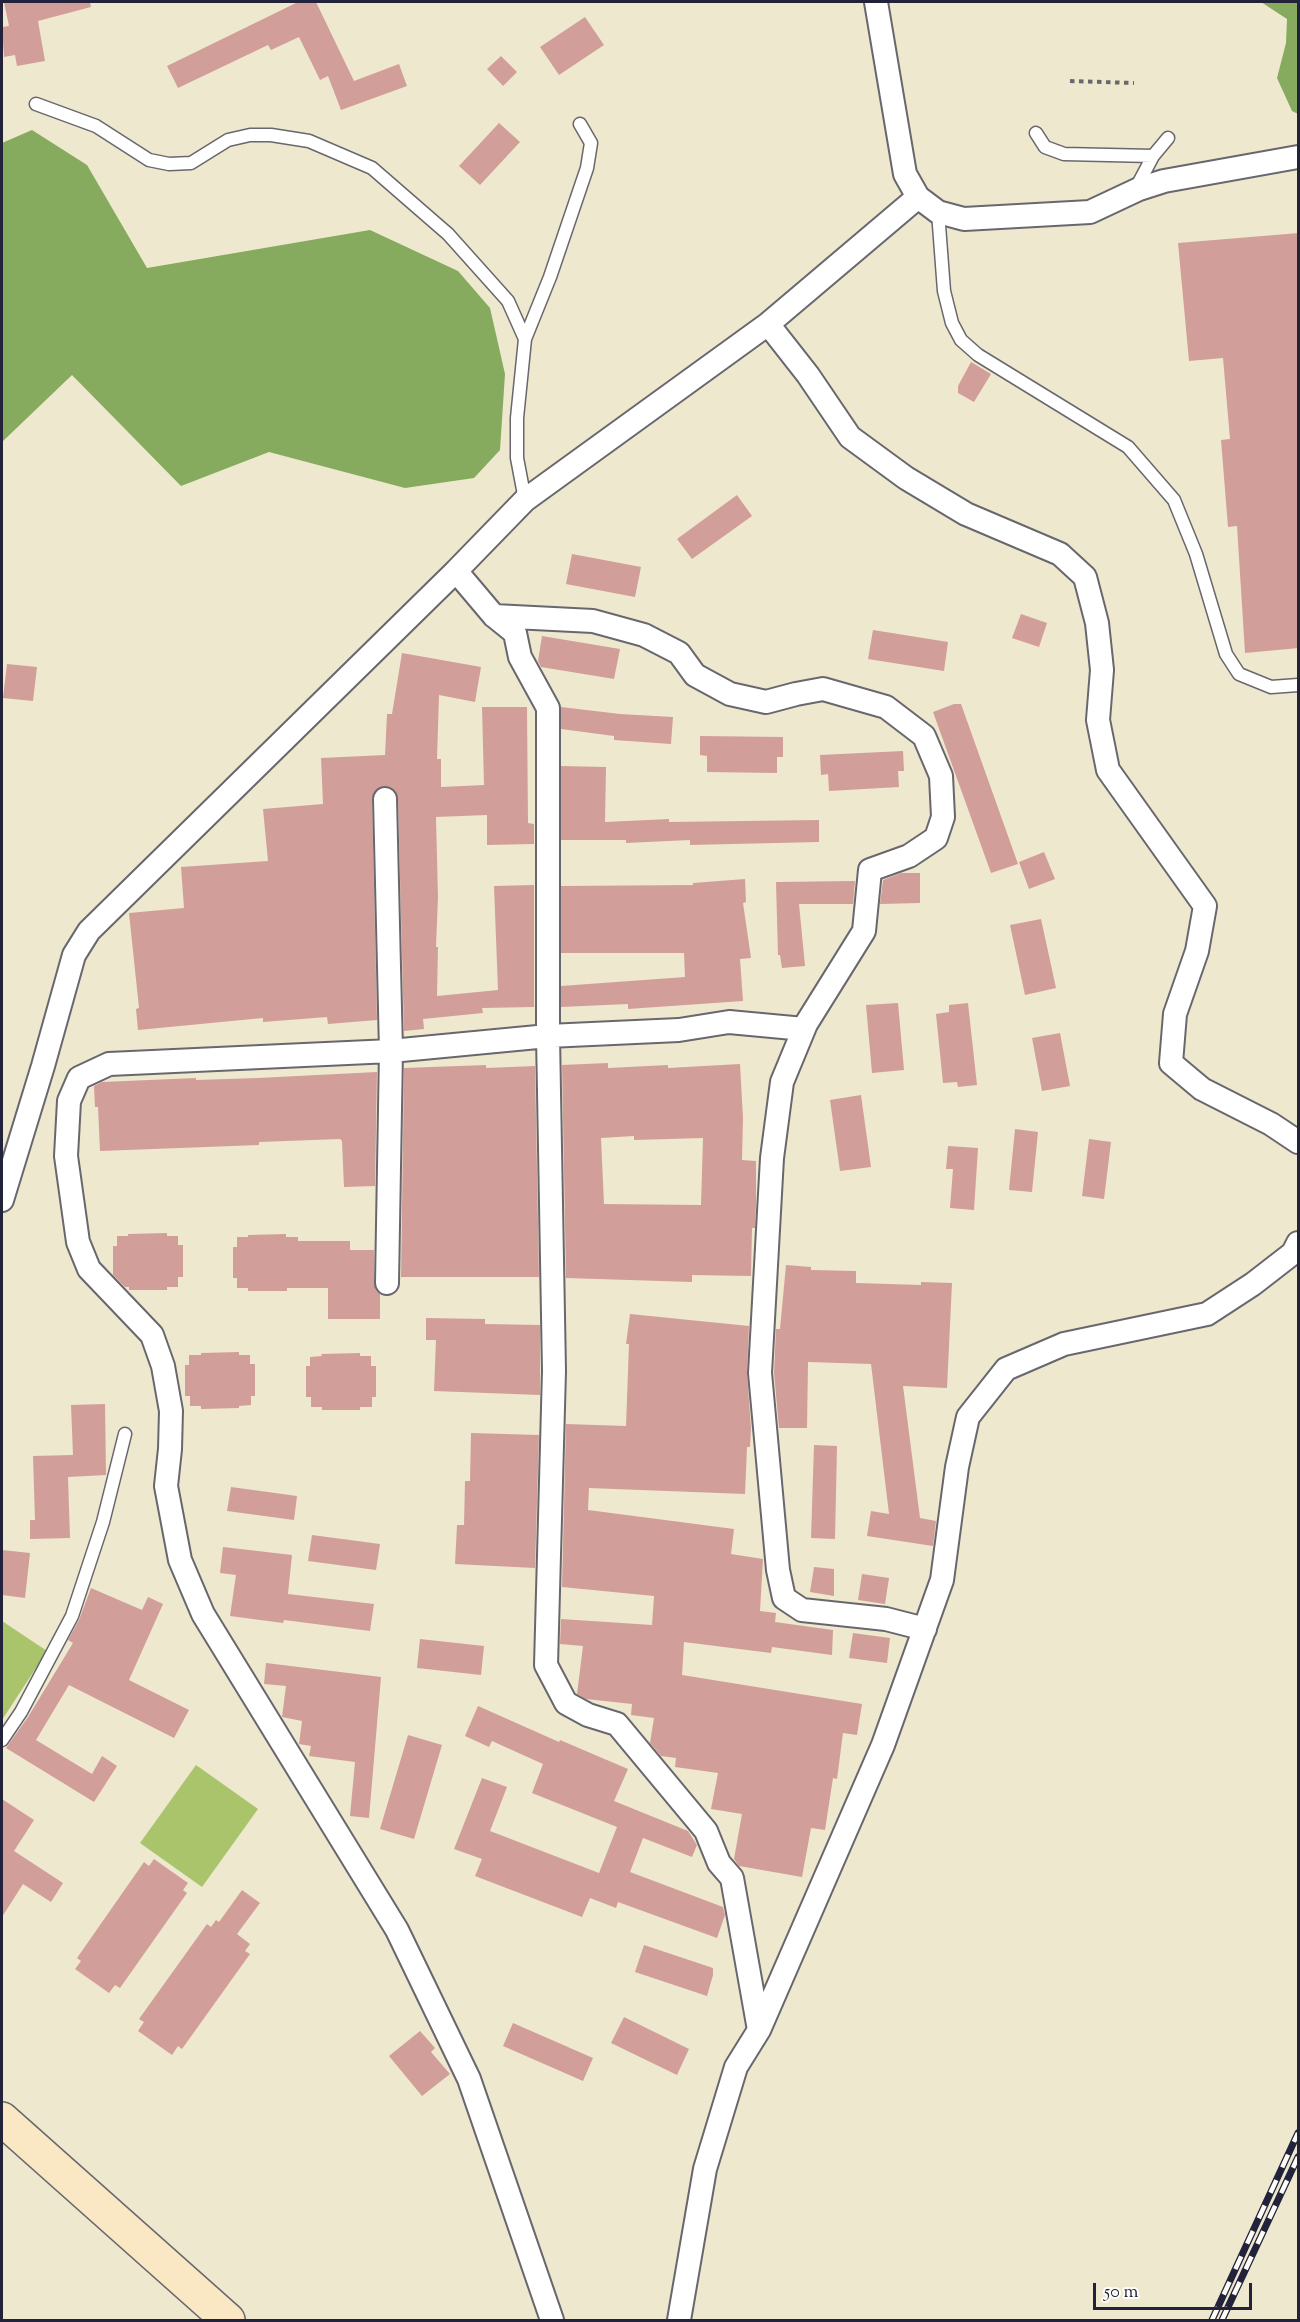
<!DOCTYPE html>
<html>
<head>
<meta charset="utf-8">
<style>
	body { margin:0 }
	#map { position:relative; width:1300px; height:2322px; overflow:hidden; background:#eee8ce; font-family:"Sorts Mill Goudy",serif }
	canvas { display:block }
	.frame { position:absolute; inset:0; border:3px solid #22223b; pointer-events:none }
	.scale { position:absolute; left:1093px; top:2283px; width:159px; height:27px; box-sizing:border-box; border:3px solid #22223b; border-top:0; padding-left:8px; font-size:18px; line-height:21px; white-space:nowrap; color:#22223b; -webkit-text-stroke:4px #fdfcf7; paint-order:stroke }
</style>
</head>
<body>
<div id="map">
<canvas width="1300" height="2322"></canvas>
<div class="frame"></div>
<div class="scale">50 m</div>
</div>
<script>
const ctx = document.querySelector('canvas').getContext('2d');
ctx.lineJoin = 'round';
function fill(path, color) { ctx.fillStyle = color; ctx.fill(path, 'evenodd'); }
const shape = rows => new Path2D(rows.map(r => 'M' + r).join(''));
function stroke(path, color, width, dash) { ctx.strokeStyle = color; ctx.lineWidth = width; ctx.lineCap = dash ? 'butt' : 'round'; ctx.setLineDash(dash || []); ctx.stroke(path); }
fill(shape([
	[2,1621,47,1651,2,1720],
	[196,1765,258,1809,202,1887,140,1843]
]), '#a9c46a');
fill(shape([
	[1261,2,1298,2,1298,114,1292,111,1277,78,1286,43,1287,19],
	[32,130,87,165,147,268,370,230,458,271,490,308,505,374,500,450,474,478,405,488,269,452,181,486,72,375,2,442,2,143]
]), '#86aa5e');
fill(shape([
	[4,2,90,2,91,7,38,21,45,61,17,66,15,55,4,57,2,27,9,26],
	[298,2,316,2,354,81,399,64,407,86,341,110,328,76,320,80,299,37,271,50,268,45,178,88,167,66],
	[585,17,604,45,559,75,540,47],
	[501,56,517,72,503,86,487,69],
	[499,123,520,142,480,185,459,166],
	[1299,233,1299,648,1245,653,1237,526,1228,527,1221,440,1230,439,1223,358,1189,361,1178,243],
	[971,362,991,374,974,402,958,393,958,386],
	[737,495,752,516,692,559,677,539],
	[572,554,641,567,635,597,566,584],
	[1021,614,1047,623,1039,647,1012,638],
	[873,630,948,642,944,671,868,659],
	[542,636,620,649,614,679,541,667,538,661],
	[402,653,481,667,475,702,439,695,437,759,441,759,441,787,484,785,482,707,527,707,528,823,534,824,534,844,487,845,487,815,436,817,438,897,436,947,438,947,437,996,498,990,494,886,534,885,534,1007,482,1008,483,1013,423,1019,424,1029,404,1031,398,799,392,788,384,786,374,792,372,799,377,1020,328,1024,327,1017,263,1022,263,1018,138,1030,136,1009,139,1008,129,913,184,908,181,867,268,861,263,809,323,804,321,758,385,755,387,714,392,714],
	[7,664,37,667,33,701,3,698],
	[954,704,961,704,1018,864,991,873,933,712],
	[561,707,620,714,673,717,671,744,614,740,614,736,561,729],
	[700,736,783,737,783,757,777,757,777,773,707,772,707,756,700,755],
	[903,751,904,771,898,771,899,787,829,791,828,774,821,775,820,755],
	[561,766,606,767,605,822,669,819,669,822,819,820,819,842,690,845,690,840,626,843,626,840,561,840],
	[1044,852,1055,879,1029,889,1019,862],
	[901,873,920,873,920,903,880,904,883,880],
	[745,879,746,902,743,903,751,958,740,959,743,1001,628,1009,628,1004,561,1007,561,986,685,977,684,953,561,953,561,886,693,885,693,883],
	[855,881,853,904,799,904,805,966,782,968,780,955,778,955,776,882],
	[1041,919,1056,988,1025,995,1010,925],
	[898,1003,904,1070,872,1073,866,1005],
	[968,1003,977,1085,958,1087,957,1082,943,1083,936,1014,949,1012,949,1005],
	[1060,1033,1070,1086,1042,1091,1032,1038],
	[608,1063,608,1068,668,1065,668,1068,740,1064,743,1118,742,1160,756,1161,756,1204,755,1228,752,1228,751,1276,692,1275,692,1282,566,1278,562,1065],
	[634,1136,634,1140,703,1138,701,1205,604,1204,601,1138],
	[486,1065,486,1068,535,1066,539,1277,401,1277,404,1068],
	[377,1072,375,1186,344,1187,342,1141,340,1139,259,1142,259,1145,100,1151,98,1107,95,1107,94,1086,102,1082,196,1078,196,1080,258,1078],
	[861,1095,871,1167,840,1171,830,1100],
	[1015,1129,1038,1132,1032,1192,1009,1190],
	[1089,1139,1111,1142,1104,1199,1082,1196],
	[948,1146,978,1148,974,1210,950,1208,953,1169,946,1169],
	[167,1233,167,1236,178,1236,178,1245,183,1245,183,1277,178,1277,178,1287,167,1287,167,1290,129,1290,129,1287,125,1287,113,1275,113,1246,117,1246,117,1236,128,1236,128,1234],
	[286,1234,286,1237,298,1237,298,1241,350,1241,350,1250,374,1250,374,1283,376,1290,380,1294,380,1319,328,1319,328,1288,287,1288,287,1291,248,1291,248,1288,237,1288,237,1278,233,1278,233,1247,237,1247,237,1237,248,1237,248,1235],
	[786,1265,811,1267,811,1270,856,1271,856,1283,921,1285,921,1282,952,1283,947,1388,903,1386,920,1518,936,1521,933,1546,867,1536,871,1511,889,1514,871,1364,808,1362,807,1428,779,1428,774,1373,776,1329,780,1329],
	[630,1314,749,1326,747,1374,751,1428,750,1447,747,1447,745,1494,589,1488,588,1510,734,1529,731,1554,763,1559,760,1611,776,1613,775,1622,833,1630,832,1655,772,1647,771,1653,684,1642,682,1675,862,1704,857,1735,843,1733,837,1779,833,1778,825,1830,811,1828,802,1877,739,1866,734,1859,742,1814,711,1809,718,1773,675,1767,676,1758,661,1756,650,1743,654,1718,631,1715,632,1704,586,1699,577,1694,583,1646,560,1644,561,1619,652,1625,654,1596,562,1587,566,1424,626,1426,629,1344,626,1344],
	[426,1318,485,1319,485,1324,540,1325,540,1395,434,1391,436,1340,426,1340],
	[239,1352,239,1355,250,1355,250,1364,255,1364,255,1396,251,1396,251,1405,239,1406,239,1408,201,1409,201,1406,190,1406,190,1396,185,1396,185,1365,189,1365,189,1355,201,1355,201,1353],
	[360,1353,360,1356,371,1356,371,1366,376,1366,376,1397,372,1397,372,1407,360,1407,360,1410,322,1410,322,1407,311,1407,311,1397,306,1397,306,1366,310,1366,310,1357,322,1356,321,1354],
	[105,1404,106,1475,68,1477,70,1538,30,1539,30,1520,35,1520,33,1456,73,1455,71,1405],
	[471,1433,539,1435,535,1568,455,1564,457,1525,464,1525,465,1481,470,1481],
	[814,1445,837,1446,835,1539,811,1538],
	[231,1487,297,1496,294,1520,227,1511],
	[312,1535,380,1544,376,1570,308,1561],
	[223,1547,292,1555,288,1594,374,1604,370,1631,284,1620,283,1623,230,1616,236,1575,220,1573],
	[2,1550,30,1553,25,1598,2,1595],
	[814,1567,834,1569,834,1596,810,1592],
	[862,1574,889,1578,885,1604,858,1600],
	[91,1588,142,1610,148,1597,163,1604,129,1680,189,1710,174,1738,69,1685,36,1740,92,1774,102,1756,117,1766,94,1802,6,1748,28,1717,73,1643,68,1640,79,1620],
	[853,1633,890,1638,887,1663,849,1658],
	[420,1639,484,1646,481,1675,417,1668],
	[266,1663,381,1677,369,1818,350,1816,355,1762,309,1756,311,1746,299,1744,302,1721,282,1717,286,1686,264,1684],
	[478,1706,559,1742,560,1740,628,1769,614,1801,688,1831,697,1845,692,1857,643,1838,630,1872,723,1907,725,1915,717,1938,618,1902,616,1908,590,1898,582,1917,475,1876,482,1859,454,1849,482,1778,507,1787,490,1831,599,1873,617,1827,532,1793,543,1764,492,1741,489,1747,465,1736],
	[408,1735,442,1745,414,1839,380,1829],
	[2,1799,34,1820,14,1851,63,1883,51,1902,23,1884,2,1917],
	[154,1859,188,1883,183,1890,187,1893,120,1988,115,1985,109,1993,75,1969,81,1961,77,1958,144,1862,149,1866],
	[242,1890,260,1903,237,1934,250,1944,245,1951,250,1954,182,2049,178,2046,172,2055,138,2031,144,2022,139,2019,207,1924,211,1927,216,1920,219,1922],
	[644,1945,713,1968,713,1975,707,1996,635,1972],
	[624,2017,689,2049,677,2075,611,2043],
	[513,2023,593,2058,583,2081,503,2046],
	[420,2031,435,2048,431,2052,450,2074,422,2096,389,2056]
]), '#d29e9a');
const lane = shape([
	[36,104,96,126,149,160,169,164,191,163,228,140,250,135,271,135,309,141,372,168,448,234,508,301,525,339,517,418,517,458,525,500],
	[1036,133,1045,147,1064,154,1153,156,1168,138],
	[1135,190,1153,156],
	[938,212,944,291,952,323,961,340,978,355,1128,447,1174,500,1196,554,1226,654,1239,674,1271,687,1298,685],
	[525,339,550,277,587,168,591,143,580,124],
	[2,1740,21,1712,72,1616,103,1522,125,1434]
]);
const street = shape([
	[876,2,905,174,918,197,938,212,964,219,1090,212,1139,189,1164,181,1298,157],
	[768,324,808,375,850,437,906,478,966,514,1060,554,1085,577,1097,623,1102,670,1098,720,1108,770,1205,906,1197,951,1175,1014,1171,1063,1202,1089,1271,1124,1298,1142],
	[456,571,494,616,515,633,520,657,548,708,548,1036,554,1371,546,1665,566,1703,588,1715,617,1724,706,1831,719,1863,732,1878,759,2030],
	[494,616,593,621,644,635,679,653,695,675,730,694,766,702,796,694,823,689,886,707,924,736,941,776,943,817,936,838,909,856,870,870,864,931,806,1024,782,1082,772,1158,760,1373,778,1570,784,1598,802,1610,886,1619,925,1629],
	[385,799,391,1051,387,1283],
	[2,1200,43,1066,74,955,89,931,456,571,525,500,768,324,918,197],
	[552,2320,469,2079,397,1930,203,1614,180,1560,166,1486,170,1449,171,1411,163,1366,152,1335,89,1269,78,1242,66,1156,69,1101,79,1078,109,1064,391,1051,548,1036,679,1030,729,1022,804,1029],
	[679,2320,705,2169,736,2067,759,2030,883,1745,942,1580,957,1467,968,1417,1006,1369,1064,1344,1207,1314,1253,1284,1293,1253,1298,1243]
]);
const secondary = shape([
	[2,2119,228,2320]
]);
stroke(lane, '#69676e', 15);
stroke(street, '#69676e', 26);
stroke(secondary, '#69676e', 36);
stroke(shape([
	[1070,81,1134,83]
]), '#69676e', 4, [4.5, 4.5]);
stroke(lane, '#fff', 12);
stroke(street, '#fff', 22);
stroke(secondary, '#fae7c3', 33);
const rail = shape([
	[1212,2320,1298,2133],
	[1222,2320,1298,2157]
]);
stroke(rail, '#22223b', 7);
stroke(rail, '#fdfcf7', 4.5, [14]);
</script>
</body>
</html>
